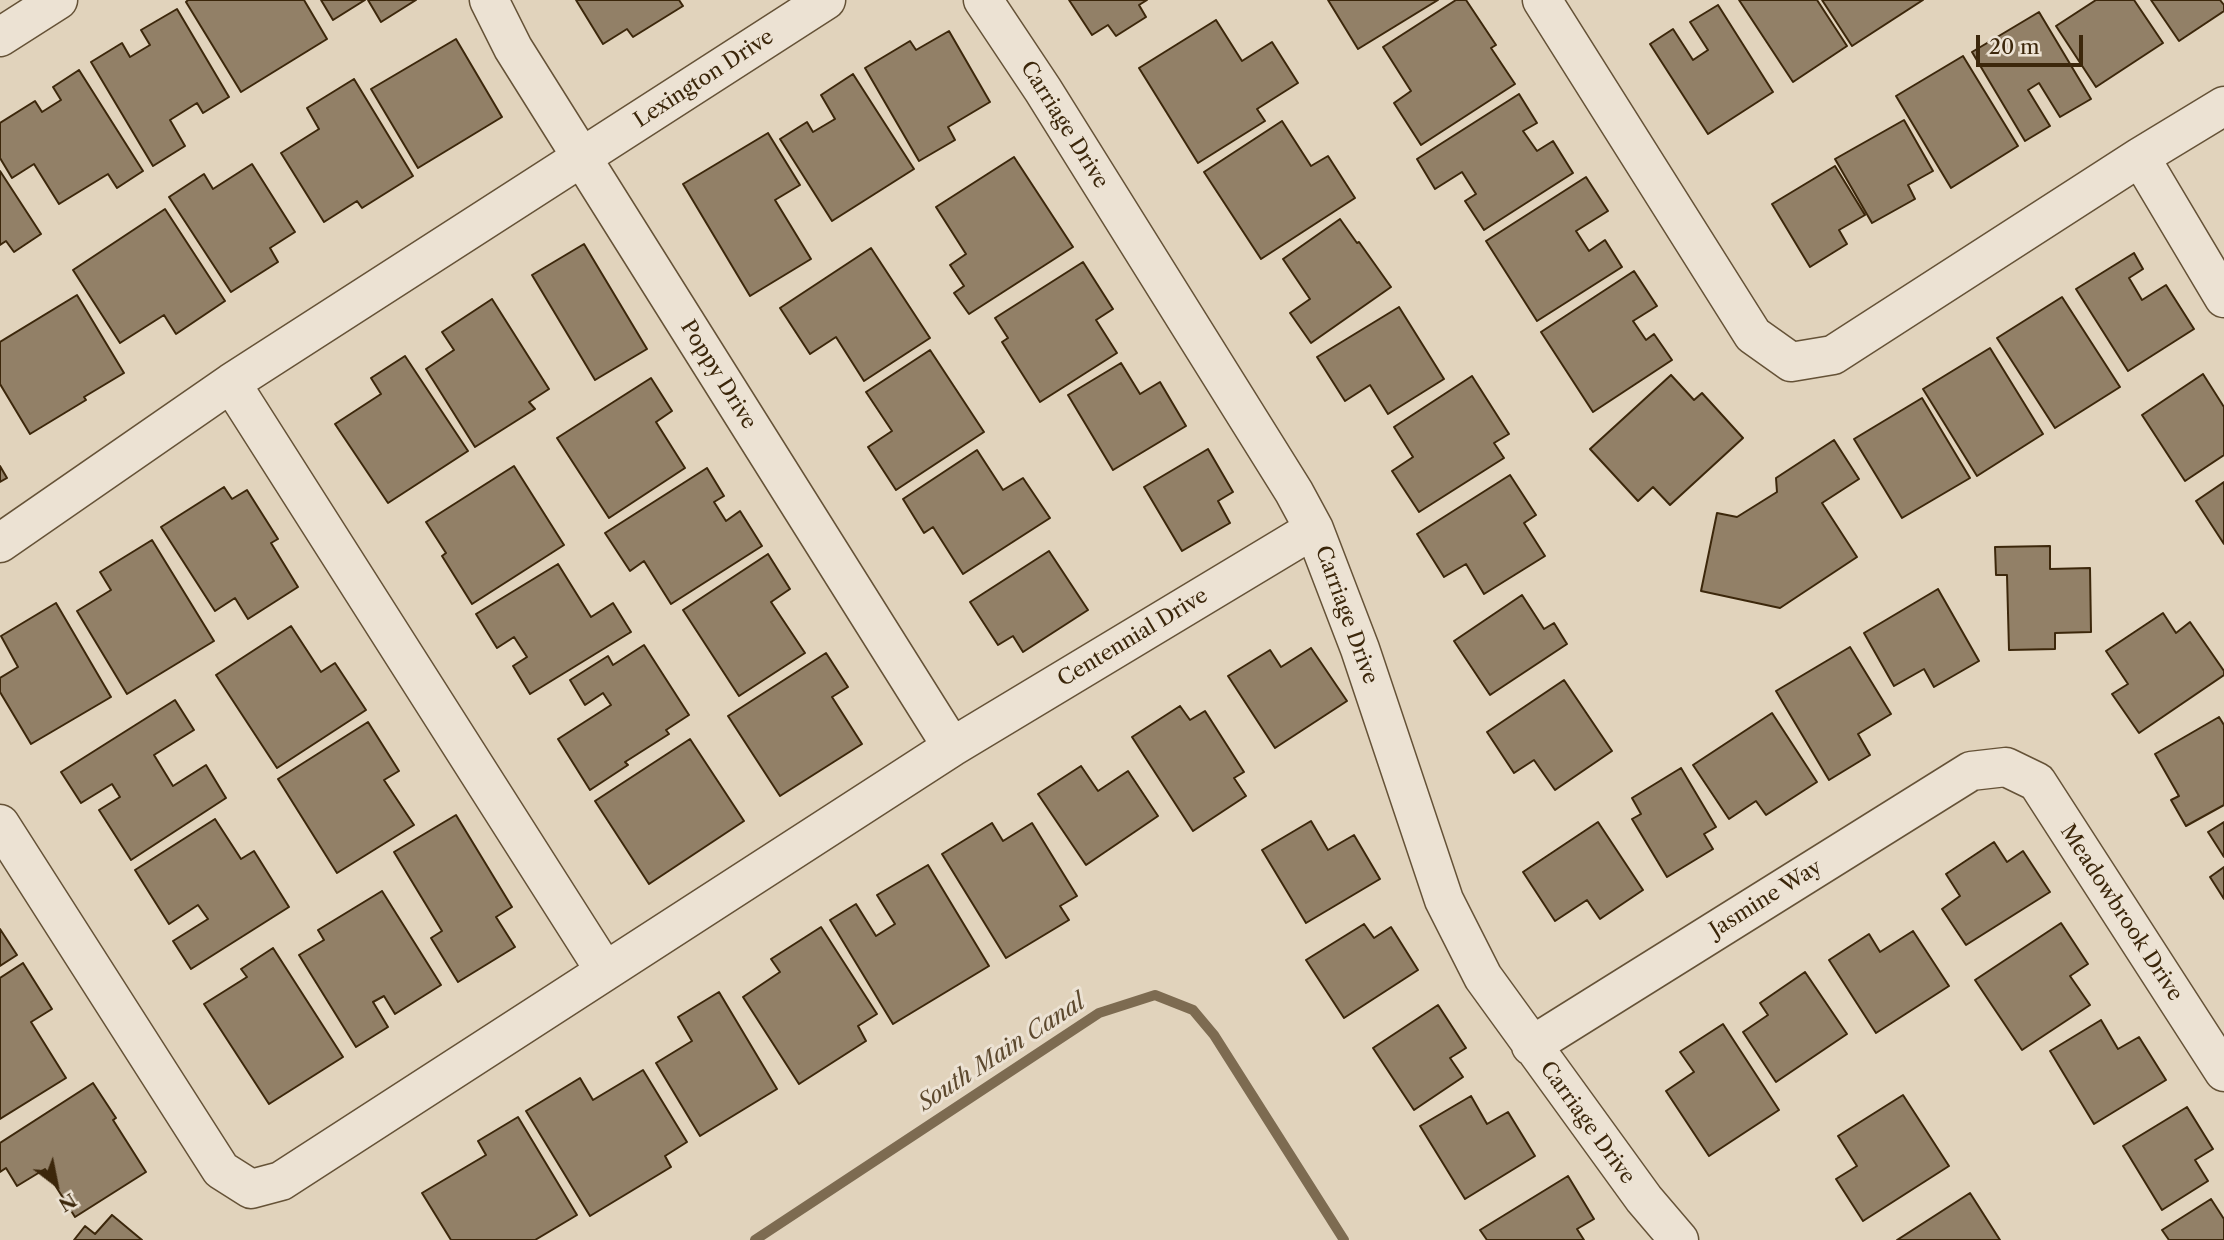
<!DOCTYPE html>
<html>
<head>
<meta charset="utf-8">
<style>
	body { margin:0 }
	#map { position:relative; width:2224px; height:1240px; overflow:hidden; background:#e1d3bc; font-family:"Libre Caslon Text",serif }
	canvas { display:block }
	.north { position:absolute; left:21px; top:1149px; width:70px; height:70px; -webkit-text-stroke:5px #ece2d3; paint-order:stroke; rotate:148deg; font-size:19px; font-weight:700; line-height:28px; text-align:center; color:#3c270b }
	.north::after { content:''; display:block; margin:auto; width:24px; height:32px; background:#3c270b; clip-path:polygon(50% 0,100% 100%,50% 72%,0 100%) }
	.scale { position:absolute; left:1976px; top:35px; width:107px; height:32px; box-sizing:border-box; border:4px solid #3c270b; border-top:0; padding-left:9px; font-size:21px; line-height:24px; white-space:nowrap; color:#3c270b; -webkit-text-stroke:5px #ece2d3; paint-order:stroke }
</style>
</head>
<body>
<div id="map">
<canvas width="2224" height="1240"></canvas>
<div class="north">N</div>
<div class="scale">20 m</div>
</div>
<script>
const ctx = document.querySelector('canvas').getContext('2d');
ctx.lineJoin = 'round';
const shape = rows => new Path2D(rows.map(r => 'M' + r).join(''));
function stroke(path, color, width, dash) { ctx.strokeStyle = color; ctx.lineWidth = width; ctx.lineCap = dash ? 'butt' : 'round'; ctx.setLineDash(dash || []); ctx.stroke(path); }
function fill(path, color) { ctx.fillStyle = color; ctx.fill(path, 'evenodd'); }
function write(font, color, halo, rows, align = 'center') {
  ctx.font = font + ' "Libre Caslon Text",serif'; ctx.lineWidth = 6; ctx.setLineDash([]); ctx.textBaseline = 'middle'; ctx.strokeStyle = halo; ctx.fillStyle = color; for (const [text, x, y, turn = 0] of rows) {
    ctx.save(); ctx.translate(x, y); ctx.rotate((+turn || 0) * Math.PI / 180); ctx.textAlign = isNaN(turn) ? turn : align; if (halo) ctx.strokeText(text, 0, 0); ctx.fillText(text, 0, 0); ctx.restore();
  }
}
stroke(shape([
	[755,1240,1099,1013,1155,995,1193,1010,1214,1035,1344,1240]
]), '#7d6b51', 10);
const building = shape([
	[188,0,304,0,327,39,241,92,186,2,188,0],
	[321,0,365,0,333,20,321,0],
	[368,0,416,0,381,22,368,0],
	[576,0,679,0,683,6,633,37,627,29,603,44,576,0],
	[1069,0,1147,0,1139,5,1146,17,1116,36,1108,25,1092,35,1069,0],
	[1328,0,1438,0,1358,49,1328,0],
	[1456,0,1466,0,1496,45,1491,48,1515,84,1421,145,1394,103,1411,91,1383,47,1456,0],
	[1739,0,1817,0,1847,46,1793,82,1739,0],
	[1822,0,1923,0,1852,46,1822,0],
	[2096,0,2134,0,2163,43,2096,87,2056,26,2096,0],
	[2151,0,2220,0,2224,5,2224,11,2179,41,2151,0],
	[1718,5,1773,92,1708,134,1650,44,1673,29,1693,60,1708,50,1690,22,1718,5],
	[177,9,229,97,203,113,197,103,170,120,185,146,153,166,91,62,122,43,130,57,150,45,141,30,177,9],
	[2039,12,2091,99,2060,117,2039,83,2028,90,2050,126,2025,141,1972,52,2039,12],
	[1216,20,1242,61,1272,42,1298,83,1257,109,1265,121,1198,163,1139,68,1216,20],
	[949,31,990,102,948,127,955,140,919,161,865,68,910,41,916,50,949,31],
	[456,39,502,117,418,168,371,89,456,39],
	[1963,56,2018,146,1951,188,1896,96,1963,56],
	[79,70,143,171,117,188,108,174,59,204,34,164,12,178,0,158,0,123,35,101,42,112,61,100,53,87,79,70],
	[853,74,914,169,832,221,780,139,807,122,813,132,835,119,821,95,853,74],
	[354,79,413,176,362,208,357,201,324,222,281,153,319,129,307,108,354,79],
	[1519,94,1537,123,1523,131,1537,151,1553,141,1573,173,1484,230,1465,201,1476,194,1462,172,1435,189,1417,159,1519,94],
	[1904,120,1933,171,1908,185,1915,199,1872,223,1835,159,1904,120],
	[1282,121,1311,166,1328,156,1355,198,1261,259,1204,172,1282,121],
	[768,133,800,185,775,200,811,259,750,296,683,184,768,133],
	[1014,157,1073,247,969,314,954,293,964,286,950,265,966,254,936,207,1014,157],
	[252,164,295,232,270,248,278,262,231,292,169,197,204,174,213,189,252,164],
	[1835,166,1865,215,1839,230,1847,244,1810,267,1772,204,1835,166],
	[0,171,41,234,14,252,6,241,0,245,0,171],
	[1586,177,1608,211,1576,231,1589,251,1605,240,1622,267,1537,321,1486,241,1586,177],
	[165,209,225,301,176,334,164,315,120,343,73,270,165,209],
	[1340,219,1357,243,1359,242,1391,287,1311,343,1290,313,1310,299,1283,259,1340,219],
	[584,244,647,349,595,380,532,275,584,244],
	[871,248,930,338,864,381,836,337,810,354,780,308,871,248],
	[2134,253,2143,269,2129,278,2142,300,2166,285,2194,329,2128,371,2076,289,2134,253],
	[1083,262,1113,309,1096,320,1117,353,1040,402,1002,342,1008,338,995,318,1083,262],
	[1634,271,1657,306,1633,321,1646,340,1654,334,1672,360,1593,412,1541,332,1634,271],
	[77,295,124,373,84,397,86,400,30,434,0,384,0,342,77,295],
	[2062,297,2120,387,2055,428,1997,338,2062,297],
	[492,299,549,389,529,402,535,409,475,447,426,369,454,350,442,332,492,299],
	[1399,307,1444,379,1388,414,1370,385,1345,401,1317,357,1399,307],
	[1990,348,2043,434,1977,476,1923,389,1990,348],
	[930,350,984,432,896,490,868,447,892,431,866,392,930,350],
	[405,356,468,451,388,503,335,424,381,394,371,378,405,356],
	[1121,363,1140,394,1160,382,1186,426,1113,470,1068,395,1121,363],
	[2203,374,2224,407,2224,455,2185,481,2142,415,2203,374],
	[1671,375,1694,400,1702,393,1743,438,1670,505,1653,487,1638,501,1590,449,1671,375],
	[1472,376,1509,434,1494,443,1504,458,1419,512,1392,471,1413,457,1394,427,1472,376],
	[651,378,672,411,656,422,685,468,609,518,557,438,651,378],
	[1922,398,1970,478,1902,518,1854,439,1922,398],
	[1834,440,1859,479,1822,503,1857,557,1780,608,1701,591,1717,513,1737,517,1777,492,1776,478,1834,440],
	[1208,449,1233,492,1218,501,1230,523,1182,551,1144,487,1208,449],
	[977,450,1003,490,1023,478,1050,518,963,574,933,527,924,533,903,499,977,450],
	[0,466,7,478,0,482,0,466],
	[514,466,564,545,472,604,442,556,446,553,426,522,514,466],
	[707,468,724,496,714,502,726,521,740,511,762,546,671,604,644,561,630,571,605,533,707,468],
	[1510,475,1536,515,1524,523,1545,556,1484,594,1466,564,1444,577,1417,534,1510,475],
	[2224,482,2224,544,2196,501,2224,482],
	[224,487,232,499,247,490,278,539,271,543,298,587,248,619,235,598,215,611,161,527,224,487],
	[152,540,214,641,127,694,77,611,111,590,100,572,152,540],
	[2050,546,2050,569,2090,568,2091,632,2055,633,2055,649,2009,650,2007,575,1996,575,1995,547,2050,546],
	[1049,551,1088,610,1023,652,1013,636,998,645,970,602,1049,551],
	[768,554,790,589,771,602,805,653,739,696,683,610,768,554],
	[558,564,591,617,613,603,631,632,530,694,513,666,527,657,514,637,497,648,476,614,558,564],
	[1938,589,1979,661,1934,687,1924,669,1894,686,1864,633,1938,589],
	[1522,595,1544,629,1554,623,1567,644,1490,695,1454,641,1522,595],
	[56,603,111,697,31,744,0,692,0,678,18,667,1,636,56,603],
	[2163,613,2176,633,2190,622,2224,671,2224,675,2139,733,2112,694,2128,684,2106,651,2163,613],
	[291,626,321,672,335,663,366,710,277,768,216,675,291,626],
	[644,645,689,715,666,730,669,734,625,762,628,765,590,790,558,739,611,705,603,693,585,705,570,680,608,656,613,665,644,645],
	[1850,647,1891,714,1858,734,1870,755,1829,780,1776,691,1850,647],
	[1311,648,1347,701,1275,748,1228,676,1270,650,1281,667,1311,648],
	[826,653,848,687,832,697,862,744,780,796,728,716,826,653],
	[1564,680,1612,751,1555,790,1534,760,1514,773,1487,732,1564,680],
	[175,700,194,730,154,755,173,786,206,765,226,798,131,860,99,810,120,797,112,784,81,803,61,772,175,700],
	[1180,706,1190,720,1205,711,1244,772,1234,778,1246,796,1193,831,1132,737,1180,706],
	[1772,713,1817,782,1766,815,1756,801,1729,819,1693,765,1772,713],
	[2219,717,2224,725,2224,805,2186,826,2171,800,2179,796,2155,754,2219,717],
	[368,722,399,771,384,780,414,825,337,873,278,779,368,722],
	[690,739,744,821,649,884,595,801,690,739],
	[1081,766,1098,791,1128,771,1158,816,1086,865,1038,794,1081,766],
	[1681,768,1716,827,1704,834,1713,849,1667,877,1632,819,1641,814,1632,798,1681,768],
	[456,815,512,907,496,917,515,947,458,982,431,938,442,931,394,852,456,815],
	[215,819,241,859,254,851,289,907,191,969,173,941,208,919,198,905,169,924,135,870,215,819],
	[1311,821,1328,850,1354,835,1380,879,1306,923,1262,850,1311,821],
	[1598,822,1643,890,1600,919,1587,900,1555,921,1523,872,1598,822],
	[2224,822,2224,857,2208,832,2224,822],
	[992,823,1003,841,1032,823,1077,896,1060,906,1069,920,1006,958,942,854,992,823],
	[1994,842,2007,862,2023,851,2050,892,1966,945,1942,909,1960,896,1946,874,1994,842],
	[928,865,989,966,893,1024,830,920,856,904,876,936,895,924,877,895,928,865],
	[2224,867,2224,899,2210,877,2224,867],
	[382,891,441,985,395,1014,384,996,373,1002,388,1027,356,1047,299,955,324,940,318,930,382,891],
	[2061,923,2088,964,2070,976,2090,1005,2022,1050,1975,980,2061,923],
	[1364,924,1374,938,1391,927,1418,970,1344,1018,1306,960,1364,924],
	[821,927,877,1014,858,1026,866,1041,799,1084,743,997,780,972,771,959,821,927],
	[0,929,17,955,0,966,0,929],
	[1913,931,1949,986,1876,1033,1829,960,1869,934,1880,952,1913,931],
	[273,948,343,1057,269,1104,204,1004,247,977,241,969,273,948],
	[23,963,52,1009,31,1022,66,1078,0,1119,0,978,23,963],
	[1805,972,1847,1034,1776,1082,1743,1032,1768,1015,1760,1003,1805,972],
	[719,992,777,1089,700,1136,656,1063,692,1041,678,1017,719,992],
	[1438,1005,1466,1048,1450,1058,1463,1077,1414,1110,1373,1048,1438,1005],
	[2101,1020,2118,1049,2139,1037,2166,1080,2094,1124,2050,1051,2101,1020],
	[1723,1024,1779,1110,1709,1156,1666,1091,1694,1072,1680,1052,1723,1024],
	[643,1070,687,1142,665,1156,671,1167,590,1216,526,1111,580,1078,593,1100,643,1070],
	[93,1083,116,1118,113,1120,146,1172,75,1217,45,1169,17,1186,6,1168,0,1172,0,1143,93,1083],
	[1903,1095,1949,1166,1863,1221,1836,1179,1857,1166,1838,1136,1903,1095],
	[1471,1096,1487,1124,1508,1112,1535,1156,1465,1199,1420,1126,1471,1096],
	[2187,1107,2213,1149,2195,1160,2208,1181,2162,1210,2123,1146,2187,1107],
	[518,1117,577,1215,535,1240,451,1240,422,1193,486,1155,478,1141,518,1117],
	[1568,1176,1594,1219,1577,1229,1584,1240,1487,1240,1480,1230,1568,1176],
	[1970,1193,2000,1240,1897,1240,1970,1193],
	[2211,1199,2224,1219,2224,1240,2169,1240,2162,1230,2211,1199],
	[112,1215,142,1240,74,1240,85,1226,95,1234,112,1215]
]);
fill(building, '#928067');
stroke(building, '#3c270b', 2);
const minor = shape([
	[489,0,513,48,952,747],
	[983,0,1043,90,1294,492,1314,529,1360,649,1444,900,1483,977,1644,1199,1679,1240],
	[1542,0,1753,335,1791,362,1833,355,2140,157,2224,106],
	[0,37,58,0],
	[2140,157,2224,298],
	[231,383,605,971],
	[0,543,231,383,826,0],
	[0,824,221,1170,251,1189,281,1181,952,747,1314,529],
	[1531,1046,1971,771,2006,767,2037,782,2224,1072]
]);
stroke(minor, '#655237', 41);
stroke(minor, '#ece2d3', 38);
write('21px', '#3c270b', '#ece2d3', [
	["Lexington Drive",704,79,-33],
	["Carriage Drive",1064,125,58],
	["Poppy Drive",718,375,58],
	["Carriage Drive",1346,615,70],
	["Centennial Drive",1133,638,-31],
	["Jasmine Way",1766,899,-32],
	["Meadowbrook Drive",2121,913,57],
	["Carriage Drive",1587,1123,54]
]);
write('italic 23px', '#5d492e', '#ece2d3', [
	["South Main Canal",1002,1053,-33]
]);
</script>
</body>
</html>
